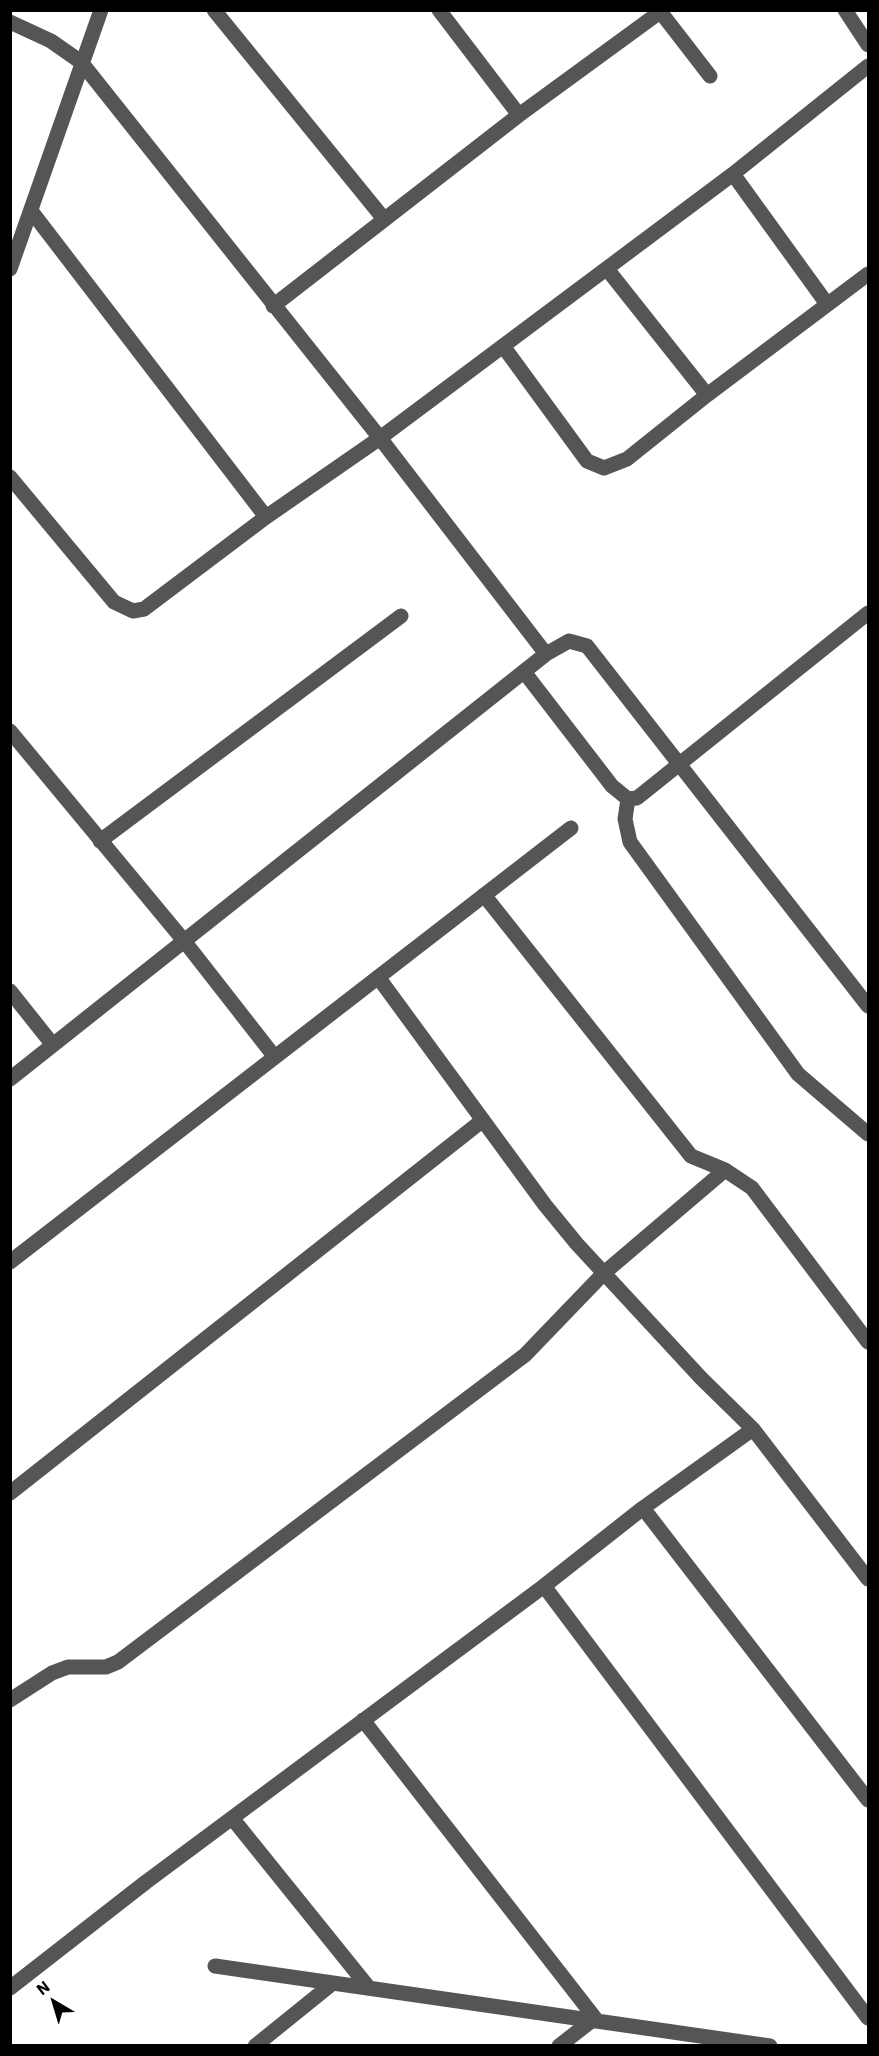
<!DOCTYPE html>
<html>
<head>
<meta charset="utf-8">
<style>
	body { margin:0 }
	#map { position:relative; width:879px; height:2056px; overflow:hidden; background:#fff; font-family:"IBM Plex Sans",sans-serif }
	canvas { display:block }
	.frame { position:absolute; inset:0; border:12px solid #000; pointer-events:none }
	.north { position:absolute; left:24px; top:1972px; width:60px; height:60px; -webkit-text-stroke:4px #fff; paint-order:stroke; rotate:322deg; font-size:16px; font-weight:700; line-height:24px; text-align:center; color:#000 }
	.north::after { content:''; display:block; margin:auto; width:21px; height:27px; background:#000; clip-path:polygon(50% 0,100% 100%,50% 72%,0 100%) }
</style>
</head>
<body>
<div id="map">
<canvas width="879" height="2056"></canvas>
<div class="frame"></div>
<div class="north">N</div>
</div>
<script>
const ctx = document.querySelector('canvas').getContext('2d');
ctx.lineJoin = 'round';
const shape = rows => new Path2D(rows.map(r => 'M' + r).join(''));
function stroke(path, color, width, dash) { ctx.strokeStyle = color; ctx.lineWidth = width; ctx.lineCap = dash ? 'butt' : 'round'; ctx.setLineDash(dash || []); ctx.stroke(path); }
stroke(shape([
	[214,10,384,219],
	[439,10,519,115],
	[659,10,710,76],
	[845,10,868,45],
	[10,22,51,41,81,62,380,438,546,654,569,641,587,646,868,1006],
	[32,212,266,517],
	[10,269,101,10],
	[607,269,707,395],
	[827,304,733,174,868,66],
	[273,306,519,115,660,12],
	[503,346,587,461,604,468,627,459,707,395,868,274],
	[10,477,114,602,133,611,144,609,266,517,380,438,733,174],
	[525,673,612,786,628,799,637,798,868,613],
	[10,731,185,942,274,1056],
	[628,799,625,819,630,842,798,1074,868,1134],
	[100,841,401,616],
	[484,895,691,1156,725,1170,752,1188,868,1342],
	[378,977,545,1205,577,1244,701,1378,753,1429],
	[10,991,53,1045],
	[10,1079,546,654],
	[10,1262,571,828],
	[10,1493,483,1120],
	[643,1508,868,1800],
	[544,1586,643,1508,753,1429,868,1579],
	[10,1700,52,1673,68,1667,106,1667,118,1662,525,1355,604,1273,725,1170],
	[363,1720,595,2018,559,2046],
	[232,1818,369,1988],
	[215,1966,770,2046],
	[10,1988,146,1882,544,1586,868,2018],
	[255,2046,333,1983]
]), '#555', 15);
</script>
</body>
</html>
